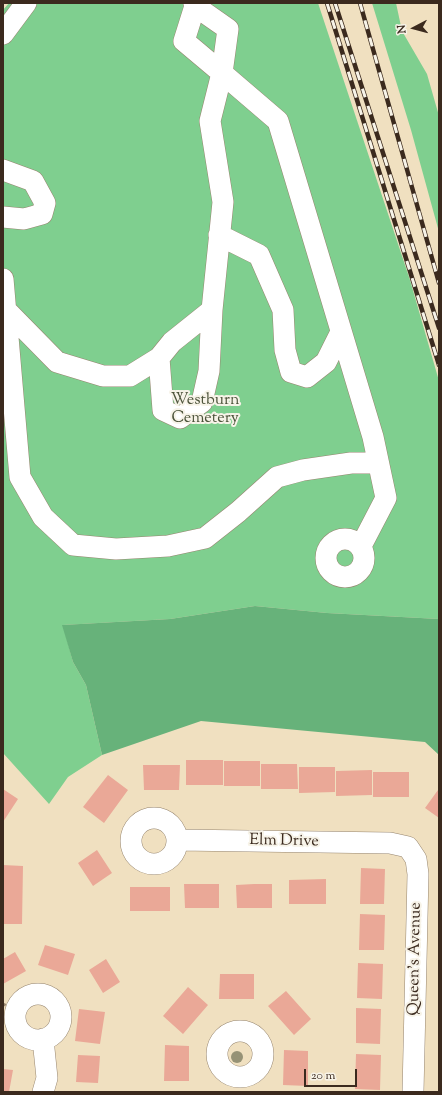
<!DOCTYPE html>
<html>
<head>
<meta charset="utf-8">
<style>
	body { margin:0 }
	#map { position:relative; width:442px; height:1095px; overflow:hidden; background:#f0e0c0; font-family:"Sorts Mill Goudy",serif }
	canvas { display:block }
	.frame { position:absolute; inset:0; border:4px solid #3b2a1e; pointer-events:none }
	.north { position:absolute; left:394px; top:8px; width:40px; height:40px; -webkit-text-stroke:3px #f7f3e8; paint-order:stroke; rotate:264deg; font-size:11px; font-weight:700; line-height:16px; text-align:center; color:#3b2a1e }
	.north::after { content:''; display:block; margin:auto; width:14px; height:18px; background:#3b2a1e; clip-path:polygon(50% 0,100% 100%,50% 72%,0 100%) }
	.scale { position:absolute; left:304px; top:1069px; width:53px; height:18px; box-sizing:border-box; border:2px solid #3b2a1e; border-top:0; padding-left:5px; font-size:12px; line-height:14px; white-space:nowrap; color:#3b2a1e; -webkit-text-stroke:3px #f7f3e8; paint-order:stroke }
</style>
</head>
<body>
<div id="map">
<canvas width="442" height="1095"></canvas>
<div class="frame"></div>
<div class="north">N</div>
<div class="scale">20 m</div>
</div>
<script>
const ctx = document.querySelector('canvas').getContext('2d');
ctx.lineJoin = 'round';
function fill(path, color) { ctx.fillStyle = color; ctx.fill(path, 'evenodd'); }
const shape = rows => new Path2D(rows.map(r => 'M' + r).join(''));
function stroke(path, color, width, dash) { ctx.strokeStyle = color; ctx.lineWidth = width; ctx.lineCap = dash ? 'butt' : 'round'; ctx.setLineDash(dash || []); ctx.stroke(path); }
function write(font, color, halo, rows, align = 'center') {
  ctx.font = font + ' "Sorts Mill Goudy",serif'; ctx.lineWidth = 4; ctx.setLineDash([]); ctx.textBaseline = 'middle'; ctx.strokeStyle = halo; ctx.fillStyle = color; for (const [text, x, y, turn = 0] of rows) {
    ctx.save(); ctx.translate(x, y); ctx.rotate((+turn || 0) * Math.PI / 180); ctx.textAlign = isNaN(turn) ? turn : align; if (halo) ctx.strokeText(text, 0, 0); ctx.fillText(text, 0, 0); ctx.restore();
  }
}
fill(shape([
	[9,3,318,3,410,280,439,381,439,619,327,613,255,606,170,619,63,625,73,662,86,685,102,755,68,777,49,804,3,753,3,10],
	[372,3,396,3,402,31,427,74,439,116,439,232,411,130]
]), '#7fcf8f');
fill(shape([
	[255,606,327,613,439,619,439,755,425,742,201,721,102,755,86,685,73,662,62,625,170,619]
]), '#67b27a');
fill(shape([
	[186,760,223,760,223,785,186,785],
	[224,761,260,761,260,786,224,786],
	[261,764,297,764,298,789,261,789],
	[143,765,180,765,179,790,144,790],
	[299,767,335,767,335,792,299,793],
	[372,770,372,795,336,796,336,771],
	[373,772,409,772,409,797,373,797],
	[108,775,128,790,104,823,83,807],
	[3,789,18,799,3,822],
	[438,790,439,791,439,818,425,808],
	[97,850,112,873,93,886,78,863],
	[3,865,23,866,22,924,3,924],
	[361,868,385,869,384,904,360,904],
	[326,879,326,904,289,904,289,880],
	[184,884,219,884,219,908,185,908],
	[254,884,272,884,272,908,237,908,236,885],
	[130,887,170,887,170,911,130,911],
	[360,914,385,915,384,950,359,950],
	[45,945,75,954,68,975,38,965],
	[15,952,26,971,3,984,3,959],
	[106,959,120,982,103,993,89,970],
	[358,963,383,964,382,999,357,998],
	[220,974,254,974,254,999,219,999],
	[188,987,208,1005,183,1034,163,1016],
	[286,991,311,1019,294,1035,268,1006],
	[356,1008,381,1009,380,1044,356,1043],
	[79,1009,105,1012,100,1044,75,1041],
	[165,1045,189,1046,189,1081,164,1081],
	[284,1050,308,1051,308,1086,283,1085],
	[356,1054,381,1055,380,1090,355,1089],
	[78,1055,100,1056,98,1083,76,1082],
	[3,1069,13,1070,9,1092,3,1092]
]), '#eaa897');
const minor = shape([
	[194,3,195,6,228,29,222,73,278,121,373,437,386,498,361,546],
	[3,34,26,3],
	[3,170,33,181,45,203,42,214,24,219,3,217],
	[219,235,259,255,283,310,285,350,291,372,307,377,326,362,341,332],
	[3,279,20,477,43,517,73,545,116,549,168,546,205,538,238,512,277,477,303,470,351,463,378,463],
	[6,310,57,362,103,376,130,376,159,358,172,342,212,310],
	[159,358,163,410,180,418,202,402,209,371,212,310,223,202,210,121,222,73,184,41,195,6],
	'326 558a19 19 0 1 1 38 0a19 19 0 1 1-38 0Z',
	'131 841a23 23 0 1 1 46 0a23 23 0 1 1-46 0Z',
	[178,840,390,843,408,847,416,859,418,874,413,1092],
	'15 1017a23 23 0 1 1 46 0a23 23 0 1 1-46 0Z',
	'217 1054a23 23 0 1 1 46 0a23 23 0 1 1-46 0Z',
	[43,1092,47,1078,43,1039]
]);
stroke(minor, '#96856f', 22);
stroke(shape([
	[3,1004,16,1010]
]), '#96856f', 2.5, [3, 3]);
stroke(minor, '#fff', 21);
const rail = shape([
	[327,3,439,365],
	[335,3,439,328],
	[360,3,439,283]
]);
stroke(rail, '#3b2a1e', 4.5);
stroke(rail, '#f7f3e8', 3, [9]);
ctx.fillStyle = '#969276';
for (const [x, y] of [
	[237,1057]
]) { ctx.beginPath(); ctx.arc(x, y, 6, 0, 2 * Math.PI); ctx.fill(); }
write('16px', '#4c533a', '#f7f3e8', [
	["Westburn",205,401],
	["Cemetery",205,419]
]);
write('16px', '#3b2a1e', '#f7f3e8', [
	["Elm Drive",284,842,1],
	["Queen's Avenue",416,959,-89]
]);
</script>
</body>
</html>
